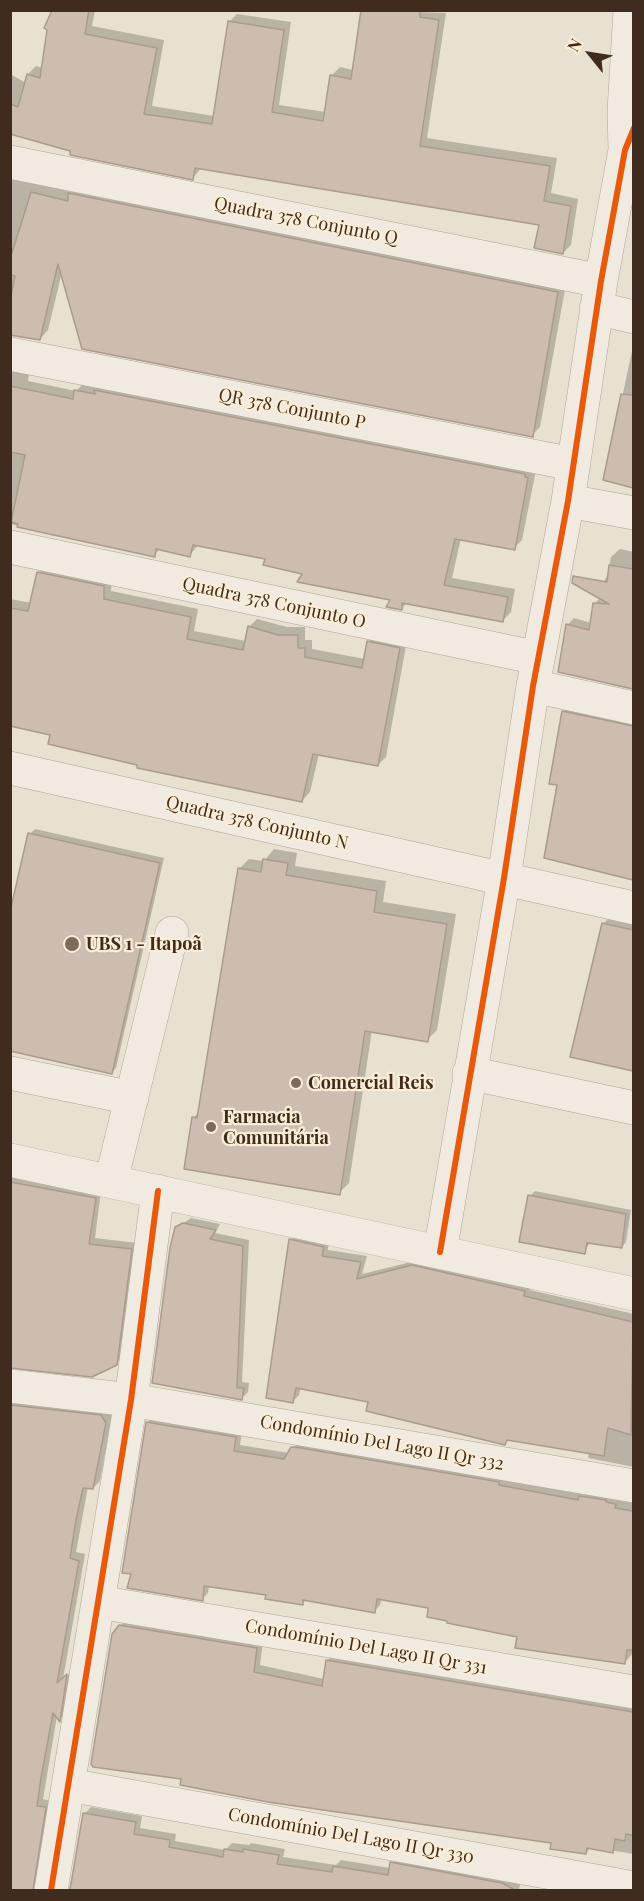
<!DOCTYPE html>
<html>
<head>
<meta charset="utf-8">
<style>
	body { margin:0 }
	#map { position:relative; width:644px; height:1901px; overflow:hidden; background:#e8e0d0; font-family:"Playfair Display",serif }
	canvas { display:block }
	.frame { position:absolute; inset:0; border:12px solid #3f2c1e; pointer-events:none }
	.north { position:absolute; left:560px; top:24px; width:60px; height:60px; -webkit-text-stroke:4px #faedd5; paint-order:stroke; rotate:300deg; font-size:16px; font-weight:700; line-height:24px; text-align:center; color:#3f2c1e }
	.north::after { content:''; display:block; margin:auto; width:21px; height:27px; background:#3f2c1e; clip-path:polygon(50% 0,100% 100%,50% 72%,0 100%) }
</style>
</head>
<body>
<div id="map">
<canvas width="644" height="1901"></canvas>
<div class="frame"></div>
<div class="north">N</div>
</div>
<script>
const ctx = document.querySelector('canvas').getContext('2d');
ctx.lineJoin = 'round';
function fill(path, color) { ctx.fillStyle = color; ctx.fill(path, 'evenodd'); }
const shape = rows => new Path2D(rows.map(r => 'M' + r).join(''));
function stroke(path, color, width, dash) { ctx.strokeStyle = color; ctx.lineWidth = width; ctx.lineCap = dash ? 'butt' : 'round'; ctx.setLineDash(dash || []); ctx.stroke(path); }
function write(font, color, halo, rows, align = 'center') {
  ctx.font = font + ' "Playfair Display",serif'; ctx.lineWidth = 4.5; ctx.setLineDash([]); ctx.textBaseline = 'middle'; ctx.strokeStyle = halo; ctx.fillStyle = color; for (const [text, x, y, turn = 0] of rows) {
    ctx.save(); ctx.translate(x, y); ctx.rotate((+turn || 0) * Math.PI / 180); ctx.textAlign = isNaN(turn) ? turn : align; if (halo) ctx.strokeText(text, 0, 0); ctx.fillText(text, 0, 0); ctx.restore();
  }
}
fill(shape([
	[54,10,95,10,92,26,164,40,152,106,214,116,229,22,237,14,291,22,279,105,326,112,331,76,340,67,353,70,363,10,446,13,427,138,557,158,551,193,578,199,571,245,563,253,541,224,201,168,193,178,72,150,10,132,10,74,26,83,28,74,36,66,43,68],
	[10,173,14,178,72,192,78,186,566,284,540,427,532,435,62,272,48,330,40,339,10,334],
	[634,341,634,486,605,479],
	[10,362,30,368,28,381,76,391,84,383,536,470,522,540,514,548,461,538,452,578,515,589,511,612,502,621,407,603,401,609,392,599,304,573,267,558,198,545,190,555,160,549,154,555,51,535,52,533,10,524],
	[620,549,634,552,634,610,631,622,634,618,634,687,559,671,567,625,574,618,591,623,594,604,600,598,596,595,607,576,611,557],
	[47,564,112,578,111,591,198,609,194,631,246,641,249,627,257,619,287,627,305,627,305,640,312,640,312,649,365,659,368,642,376,634,407,640,386,757,378,765,319,754,310,792,302,801,139,763,52,734,10,725,10,599,32,603,38,573],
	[569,706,634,720,634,878,546,856,558,784,563,712],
	[35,829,164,858,116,1068,111,1073,30,834],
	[274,849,297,853,295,866,386,881,383,902,456,914,437,1030,427,1040,372,1030,349,1183,339,1193,193,1118,200,1111,239,869,249,859,264,861],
	[610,917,634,922,634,1070,572,1056,604,923],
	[10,1174,101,1191,95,1238,137,1243,123,1357,116,1364,10,1367],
	[535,1191,631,1210,626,1242,622,1247,590,1242,584,1253,530,1196],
	[191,1218,220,1224,215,1233,249,1240,242,1382,249,1383,248,1392,242,1398,154,1382,176,1228],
	[297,1233,329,1240,328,1250,367,1256,362,1274,419,1260,531,1285,530,1290,634,1314,634,1467,588,1458,589,1452,509,1439,505,1443,369,1400,301,1387,299,1395,293,1401,290,1240],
	[10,1396,108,1409,112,1416,100,1481,93,1488,88,1487,76,1552,85,1554,63,1679,73,1670,66,1713,60,1719,57,1716,43,1799,51,1801,40,1890,10,1890],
	[154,1416,242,1431,240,1445,289,1453,299,1441,634,1496,634,1652,625,1662,519,1635,430,1607,382,1598,380,1605,374,1612,307,1599,302,1604,268,1594,209,1585,208,1593,202,1599,133,1573,148,1422],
	[127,1618,263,1641,260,1665,324,1679,328,1660,334,1653,634,1705,634,1854,591,1847,586,1853,552,1842,182,1778,120,1626],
	[91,1807,142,1816,140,1828,176,1834,175,1841,225,1850,232,1843,249,1845,251,1843,285,1849,283,1857,336,1865,341,1860,390,1868,398,1856,521,1879,519,1890,69,1890,84,1814]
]), '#0003');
const building = shape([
	[52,10,89,10,85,34,157,48,144,114,212,124,228,21,284,30,272,112,323,121,330,75,351,79,361,10,420,10,420,17,439,20,420,146,550,166,544,201,571,206,563,254,534,248,539,225,195,168,193,180,70,155,70,151,10,134,10,104,18,107,27,74,40,78,47,30,44,28,52,10],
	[31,192,68,201,68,193,558,292,533,437,82,349,58,264,40,340,10,335,10,301,15,276,10,275,10,259,31,192],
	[10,386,73,399,74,390,95,394,94,390,525,474,525,477,528,478,515,550,455,539,444,585,508,597,503,622,402,603,402,610,386,607,390,600,297,582,302,574,263,565,265,559,193,545,190,557,156,549,155,557,17,527,18,524,11,522,25,455,10,452,10,386],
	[621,394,633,395,633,488,603,480,621,394],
	[609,565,633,569,633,689,558,672,566,624,589,630,593,603,609,604,572,583,573,576,607,582,609,565],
	[37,572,104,586,104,599,191,617,187,639,243,650,248,626,278,635,298,635,298,648,305,648,305,657,362,668,367,641,400,648,378,766,313,754,302,802,137,768,137,765,48,744,50,735,10,726,10,608,28,611,37,572],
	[562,711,633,726,633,880,544,858,557,785,549,784,562,711],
	[28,833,160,863,112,1074,10,1051,10,912,28,833],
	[263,859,288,863,286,875,377,891,374,912,447,924,428,1042,365,1031,340,1195,184,1169,192,1117,197,1118,238,868,261,872,263,859],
	[602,923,633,930,633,1071,570,1057,602,923],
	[10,1182,96,1198,89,1244,132,1249,117,1365,92,1377,10,1368,10,1182],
	[528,1195,626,1214,622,1248,587,1243,585,1254,519,1242,528,1195],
	[183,1223,216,1230,210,1239,243,1246,237,1388,244,1388,242,1400,152,1383,170,1248,175,1227,183,1223],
	[289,1239,324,1247,322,1256,361,1262,357,1279,412,1265,525,1291,524,1296,633,1322,631,1435,608,1428,604,1456,507,1440,505,1445,366,1411,368,1402,296,1388,293,1403,266,1398,289,1239],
	[10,1405,101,1415,106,1423,93,1489,83,1488,76,1520,70,1558,79,1561,57,1683,67,1674,60,1722,53,1713,41,1778,37,1806,46,1807,33,1890,10,1890,10,1405],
	[146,1422,236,1437,234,1451,284,1459,291,1447,301,1448,499,1482,499,1485,578,1500,579,1496,606,1500,606,1502,616,1504,615,1508,633,1511,633,1650,627,1650,625,1664,515,1648,517,1637,447,1623,447,1621,427,1617,428,1608,377,1599,375,1613,303,1600,303,1605,265,1599,266,1595,204,1586,203,1601,127,1588,131,1574,122,1573,146,1422],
	[119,1625,257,1648,254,1672,322,1686,326,1660,633,1712,633,1835,626,1834,625,1841,615,1839,613,1853,587,1848,586,1854,550,1849,551,1843,268,1802,180,1785,181,1779,93,1767,91,1764,112,1634,119,1625],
	[83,1813,136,1822,134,1834,170,1840,169,1847,223,1857,224,1849,243,1852,243,1849,279,1855,277,1864,332,1872,333,1866,388,1875,390,1862,502,1883,515,1890,70,1890,83,1813]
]);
fill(building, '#cdbdb0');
stroke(building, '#a99b8e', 1.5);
const minor = shape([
	[625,150,624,111,630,10],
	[10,162,601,281],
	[596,308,634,317],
	[10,354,573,464],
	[568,501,634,513],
	[10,547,538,658],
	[533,686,634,708],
	[10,768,634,908],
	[10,1073,132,1098],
	[469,1073,634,1108],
	[10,1160,634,1294],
	[111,1181,172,933],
	[440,1252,504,878,533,686,568,501,601,281,625,150,634,128],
	[10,1386,131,1400,634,1486],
	[98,1602,634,1692],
	[69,1785,634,1888],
	[51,1890,131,1400,158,1191]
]);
stroke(minor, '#aea598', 34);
stroke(minor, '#f0eae1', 33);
stroke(shape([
	[440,1252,504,878,533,686,568,501,601,281,625,150,634,128],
	[51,1890,131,1400,158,1191]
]), '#e8590c', 6);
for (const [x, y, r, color] of [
	[72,944,8,"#7a6b5c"],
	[296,1083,6,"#7a6b5c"],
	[211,1127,6,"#7a6b5c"]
]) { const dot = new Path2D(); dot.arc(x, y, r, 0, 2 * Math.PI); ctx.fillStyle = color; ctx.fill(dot); stroke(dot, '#faedd5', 2); }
write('18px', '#3f2c1e', '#faedd5', [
	["Quadra 378 Conjunto Q",306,221,11],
	["QR 378 Conjunto P",292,409,11],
	["Quadra 378 Conjunto O",274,603,12],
	["Quadra 378 Conjunto N",257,823,13],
	["Condomínio Del Lago II Qr 332",382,1443,10],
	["Condomínio Del Lago II Qr 331",366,1647,10],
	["Condomínio Del Lago II Qr 330",351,1836,10]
]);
write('bold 18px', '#3f2c1e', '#faedd5', [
	["UBS 1 - Itapoã",86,944],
	["Comercial Reis",308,1083],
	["Farmacia",223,1117],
	["Comunitária",223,1138]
], 'left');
</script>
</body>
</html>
